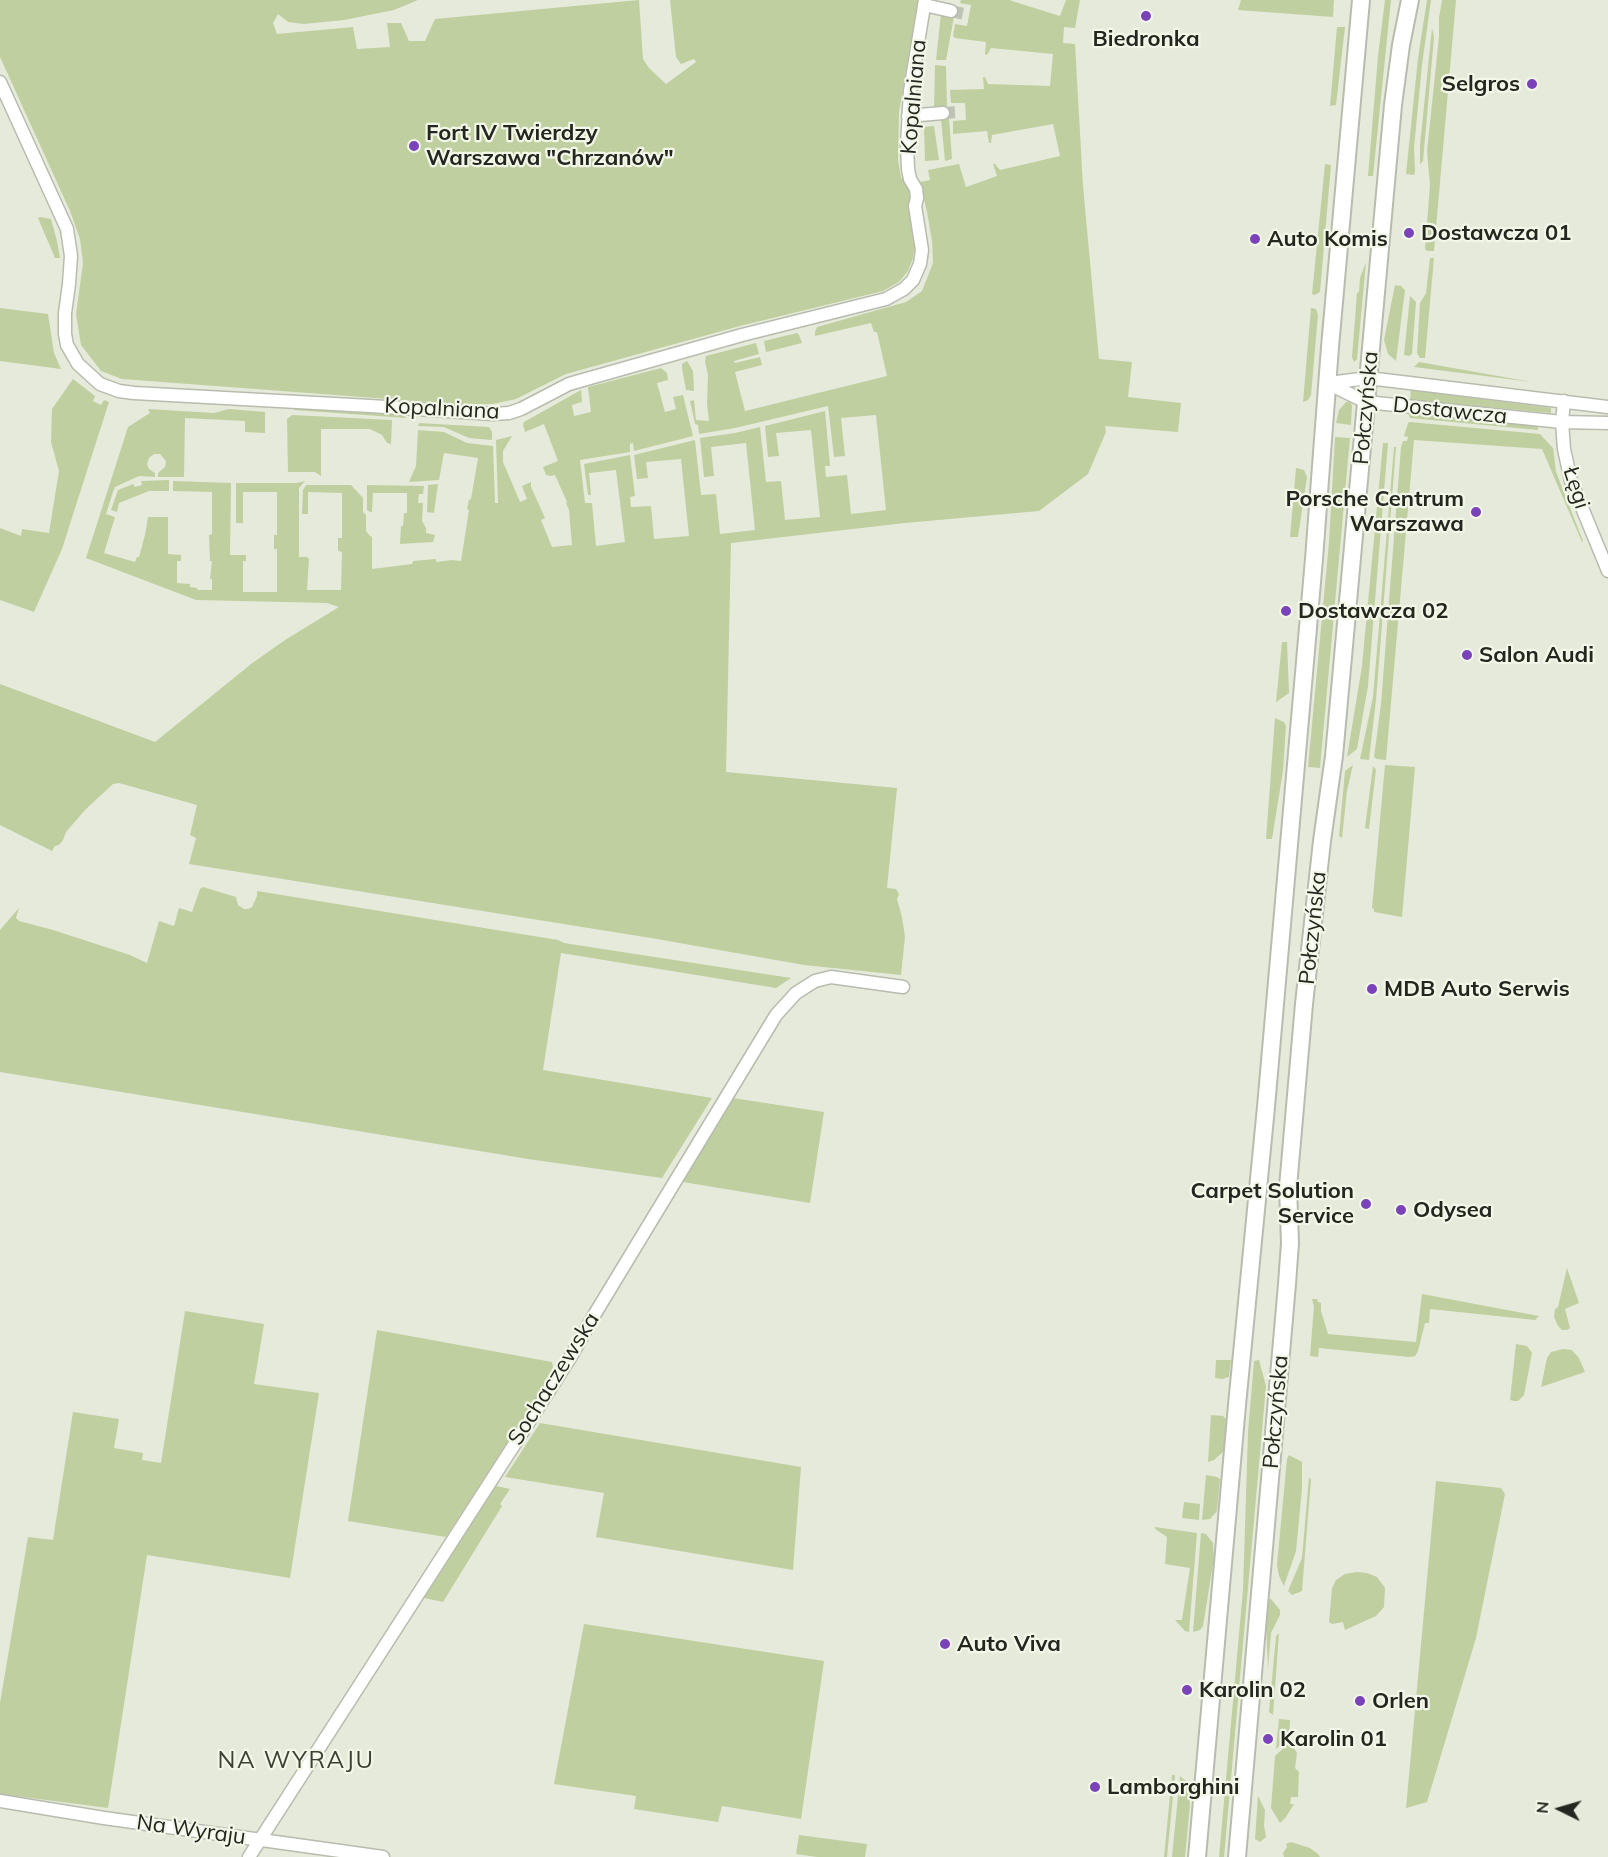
<!DOCTYPE html>
<html>
<head>
<meta charset="utf-8">
<style>
	body { margin:0 }
	#map { position:relative; width:1608px; height:1857px; overflow:hidden; background:#e5eadb; font-family:Mulish,sans-serif }
	canvas { display:block }
	.north { position:absolute; left:1530px; top:1779px; width:60px; height:60px; -webkit-text-stroke:4px #f2f7e8; paint-order:stroke; rotate:275deg; font-size:16px; font-weight:700; line-height:24px; text-align:center; color:#242620 }
	.north::after { content:''; display:block; margin:auto; width:21px; height:27px; background:#242620; clip-path:polygon(50% 0,100% 100%,50% 72%,0 100%) }
</style>
</head>
<body>
<div id="map">
<canvas width="1608" height="1857"></canvas>
<div class="north">N</div>
</div>
<script>
const ctx = document.querySelector('canvas').getContext('2d');
ctx.lineJoin = 'round';
function fill(path, color) { ctx.fillStyle = color; ctx.fill(path, 'evenodd'); }
const shape = rows => new Path2D(rows.map(r => 'M' + r).join(''));
function stroke(path, color, width, dash) { ctx.strokeStyle = color; ctx.lineWidth = width; ctx.lineCap = dash ? 'butt' : 'round'; ctx.setLineDash(dash || []); ctx.stroke(path); }
function write(font, color, halo, rows, align = 'center') {
  ctx.font = font + ' Mulish,sans-serif'; ctx.lineWidth = 4.5; ctx.setLineDash([]); ctx.textBaseline = 'middle'; ctx.strokeStyle = halo; ctx.fillStyle = color; for (const [text, x, y, turn = 0] of rows) {
    ctx.save(); ctx.translate(x, y); ctx.rotate((+turn || 0) * Math.PI / 180); ctx.textAlign = isNaN(turn) ? turn : align; if (halo) ctx.strokeText(text, 0, 0); ctx.fillText(text, 0, 0); ctx.restore();
  }
}
fill(shape([
	[0,0,418,0,394,10,344,20,304,24,288,22,278,14,273,23,277,34,353,27,357,49,390,47,387,23,401,23,409,41,425,41,435,19,639,0,643,59,649,68,666,84,696,62,694,59,681,64,676,57,670,0,918,0,899,112,898,160,901,177,911,190,912,197,909,205,915,243,913,258,908,271,899,282,883,291,740,326,566,374,516,399,493,404,468,405,122,379,101,371,81,345,76,314,83,263,80,239,70,211,0,57],
	[961,0,1009,0,1060,16,1066,0,1080,0,1075,28,1064,27,1063,43,1075,44,1083,186,1099,359,1132,362,1128,397,1181,403,1178,432,1105,426,1106,432,1088,474,1039,511,905,523,731,543,726,772,897,788,887,888,896,889,899,894,897,899,902,917,905,937,901,975,804,965,651,938,189,864,196,838,190,835,197,805,119,783,113,784,85,810,66,832,63,840,59,845,55,846,52,851,0,825,0,684,155,742,251,664,285,640,339,607,327,603,196,600,86,558,128,427,150,413,148,409,214,413,229,409,265,412,265,433,245,432,245,421,185,418,184,477,158,477,158,473,165,467,166,461,160,454,154,454,149,458,147,464,149,469,155,473,155,477,139,476,115,487,113,492,106,514,115,517,104,553,135,562,137,557,139,557,145,535,148,517,168,517,168,554,181,555,181,561,177,561,177,583,190,584,190,587,197,588,198,590,212,590,212,579,210,579,212,561,210,561,209,535,212,534,212,492,173,491,173,481,231,483,230,555,246,555,246,561,243,561,243,592,277,592,277,549,274,549,274,535,277,535,277,492,243,492,243,523,236,523,236,483,297,483,305,481,299,488,299,557,307,557,309,559,307,590,341,590,342,552,338,551,338,538,342,538,342,493,308,492,308,514,302,514,303,490,306,485,351,485,363,498,363,512,366,515,366,531,370,536,372,537,372,569,412,564,413,561,436,559,436,562,452,560,461,561,469,510,467,509,469,500,471,499,478,458,444,453,439,480,409,482,416,466,418,430,444,432,467,443,493,446,495,503,498,503,496,440,512,436,503,451,503,462,520,502,527,499,522,486,531,482,531,487,545,518,541,520,552,547,572,545,569,510,566,503,567,502,555,475,551,476,546,475,543,467,558,461,544,424,525,432,523,425,524,422,581,390,582,402,572,405,574,416,591,412,588,387,661,368,667,373,668,380,657,383,665,412,676,409,673,397,683,395,693,436,634,451,633,443,630,444,630,452,580,460,585,503,592,503,596,546,625,542,616,470,589,473,591,495,588,495,584,464,630,455,635,496,630,497,631,507,651,506,654,539,689,536,681,459,646,462,648,478,637,479,634,455,695,440,701,495,716,494,720,534,755,530,746,443,711,447,714,476,704,477,700,438,735,433,760,427,766,482,781,481,785,520,820,517,811,430,776,433,779,456,768,457,765,426,825,411,830,466,825,466,826,477,847,475,851,514,886,510,876,415,841,418,845,456,834,457,828,406,735,428,699,434,698,425,695,424,690,401,694,400,696,420,709,421,707,404,708,375,705,362,706,356,756,343,759,354,734,361,735,363,760,357,762,365,735,372,745,411,887,376,877,332,874,332,871,323,815,336,815,332,817,327,906,302,922,291,933,263,932,241,927,212,920,182,930,180,928,170,959,164,966,187,997,176,993,164,995,164,1000,170,1060,156,1053,124,992,135,991,143,989,143,987,131,953,134,953,121,966,120,965,103,951,103,950,90,984,89,983,77,985,77,988,84,1050,86,1053,54,991,48,987,55,985,54,986,42,955,38,953,36,955,24,967,26,971,5,960,3],
	[1241,0,1334,0,1333,17,1238,10],
	[1385,0,1391,0,1373,176,1368,176,1378,56],
	[1427,0,1431,0,1422,65,1414,148,1415,172,1414,175,1406,174,1418,58],
	[1442,0,1456,0,1434,251,1427,251,1425,249,1430,185,1427,151,1439,37,1439,18],
	[941,14,954,17,946,60,936,60],
	[1337,27,1345,27,1336,105,1330,106],
	[1432,28,1434,37,1423,161,1420,164,1420,145],
	[935,65,946,66,947,108,934,109],
	[949,118,952,159,945,161,941,119],
	[934,126,939,160,925,161,924,127],
	[1325,164,1331,165,1320,292,1315,295,1312,294],
	[40,217,51,219,57,241,60,258,55,258,38,218],
	[1430,258,1434,258,1425,358,1420,358,1417,353,1420,303,1426,293],
	[1366,262,1357,359,1354,362,1352,357,1357,293,1359,292,1360,278],
	[1395,285,1401,286,1405,290,1396,361,1388,354,1384,340],
	[1410,296,1416,302,1412,354,1409,356,1404,355],
	[0,308,48,314,54,353,61,369,0,361],
	[1311,308,1316,309,1318,315,1311,395,1308,400,1303,402],
	[797,333,799,335,802,343,766,352,764,341],
	[687,361,693,371,694,391,686,390,682,368,682,364],
	[1419,362,1532,382,1414,367],
	[73,379,95,396,93,401,101,405,104,400,109,402,62,549,34,612,0,600,0,528,21,536,22,529,49,533,59,471,51,442,52,409],
	[1411,390,1545,407,1551,408,1551,413,1410,400],
	[1346,402,1350,402,1352,405,1351,425,1336,423,1339,410],
	[295,408,401,413,406,418,294,410],
	[1408,413,1538,426,1538,430,1410,418],
	[292,415,392,420,391,444,387,443,382,435,370,429,321,429,321,476,315,472,288,472,287,419],
	[1410,422,1540,434,1553,448,1556,472,1583,541,1582,542,1542,449,1414,440,1386,760,1377,759,1374,757,1381,704,1401,447,1403,441,1407,441,1408,437,1404,436,1408,423],
	[419,423,489,427,492,432,492,440,469,438,444,427,418,426],
	[1335,437,1350,438,1320,768,1308,767,1329,542],
	[1383,443,1388,443,1368,686,1357,749,1347,757,1362,666],
	[1394,447,1396,447,1376,700,1369,760,1360,759,1373,697],
	[1296,468,1304,470,1307,477,1298,537,1290,537],
	[169,480,169,491,149,491,119,503,117,512,111,510,118,490,133,484,135,487,142,485,141,481],
	[438,484,434,513,427,512,428,485],
	[367,485,424,486,423,494,419,494,418,503,423,503,422,521,426,528,426,533,435,535,433,542,400,544,401,526,403,526,404,513,407,513,407,493,373,493,372,512,370,512,367,510],
	[1282,642,1287,642,1289,693,1276,702],
	[1275,718,1284,722,1286,726,1283,771,1272,839,1266,839],
	[1353,765,1347,791,1342,838,1339,836,1345,771],
	[1385,765,1415,767,1402,917,1374,912,1374,909,1372,908],
	[1373,766,1376,770,1369,829,1365,828],
	[203,887,236,897,238,905,244,909,248,909,252,907,257,896,257,891,558,940,564,943,791,978,776,988,561,953,543,1070,712,1098,662,1178,528,1159,0,1072,0,930,19,908,16,918,19,921,53,930,130,955,147,963,159,921,174,926,179,908,192,912,200,889],
	[733,1098,824,1112,810,1203,683,1182],
	[1567,1268,1579,1303,1565,1309,1570,1328,1567,1330,1562,1330,1558,1326,1554,1317,1555,1309,1558,1307],
	[1422,1294,1539,1316,1535,1320,1430,1309,1429,1323,1425,1323,1418,1351,1415,1356,1409,1357,1319,1348,1318,1357,1310,1356,1314,1306,1312,1299,1317,1299,1318,1302,1321,1303,1321,1311,1328,1334,1416,1342],
	[185,1311,264,1324,254,1384,319,1393,290,1578,147,1555,108,1808,0,1794,0,1703,28,1537,53,1540,73,1412,119,1419,114,1448,143,1453,142,1460,161,1463],
	[377,1330,552,1362,554,1372,446,1537,348,1521],
	[1516,1344,1527,1346,1532,1353,1524,1395,1518,1401,1514,1401,1510,1400],
	[1563,1349,1572,1350,1579,1358,1585,1372,1541,1387,1547,1358,1551,1352],
	[1216,1360,1231,1360,1229,1377,1222,1379,1215,1378],
	[1259,1360,1266,1386,1224,1857,1219,1857,1243,1590,1248,1432,1254,1361],
	[1211,1415,1223,1416,1227,1420,1224,1451,1214,1460,1208,1462],
	[540,1423,801,1467,793,1570,596,1537,604,1493,505,1477],
	[1289,1455,1302,1462,1302,1489,1296,1551,1284,1586,1279,1576,1277,1565,1287,1459],
	[1206,1475,1217,1477,1220,1479,1217,1511,1210,1519,1202,1520],
	[1309,1477,1311,1480,1302,1591,1292,1595,1288,1591,1302,1558],
	[1436,1481,1501,1488,1505,1494,1476,1638,1427,1802,1406,1808],
	[496,1486,510,1489,500,1504,502,1506,443,1602,424,1598,475,1516],
	[1184,1502,1200,1504,1199,1520,1182,1518],
	[1155,1527,1197,1533,1189,1632,1185,1631,1175,1620,1182,1620,1190,1568,1165,1564,1167,1537,1155,1529],
	[1201,1533,1206,1534,1213,1543,1214,1558,1203,1626,1200,1630,1193,1632],
	[1357,1572,1367,1573,1377,1577,1385,1588,1384,1607,1376,1616,1345,1630,1343,1622,1332,1624,1329,1622,1332,1588,1336,1580,1345,1574],
	[1268,1599,1271,1599,1280,1610,1280,1615,1271,1633,1268,1669,1266,1619],
	[584,1624,824,1661,801,1819,722,1806,718,1822,634,1809,636,1796,554,1784],
	[1279,1633,1273,1715,1269,1712,1276,1636],
	[1279,1719,1290,1720,1289,1738,1276,1749],
	[1290,1742,1297,1753,1295,1768,1299,1772,1298,1797,1291,1797,1290,1804,1294,1804,1286,1817,1280,1823,1271,1808,1275,1756],
	[1172,1775,1175,1775,1167,1857,1164,1857],
	[1180,1776,1187,1782,1190,1805,1185,1857,1172,1857],
	[1258,1796,1265,1810,1264,1826,1266,1837,1260,1842,1255,1839],
	[799,1835,867,1844,865,1857,817,1857,796,1854],
	[1291,1842,1310,1848,1318,1854,1320,1857,1284,1857,1283,1853,1287,1847,1286,1844]
]), '#c0cfa0');
stroke(shape([
	[951,11,965,14],
	[943,113,958,112]
]), '#bec3b6', 12, [12, 6]);
const minor = shape([
	[924,5,951,11],
	[0,82,67,229,71,256,69,284,65,313,65,334,67,345,78,364,100,384,119,391,134,393,370,406,493,414,509,413,521,409,569,384,583,380,742,335,886,299,904,289,913,280,920,264,922,250,915,206,917,198,916,189,910,179,908,169,907,145,910,91,925,0],
	[908,116,943,113],
	[1327,383,1366,402,1562,422,1608,423],
	[1329,383,1368,378,1608,407],
	[1564,401,1562,422,1564,449,1571,481,1608,571],
	[0,1801,104,1818,383,1857],
	[249,1857,570,1358,593,1317,776,1015,796,993,815,981,831,977,903,987]
]);
const secondary = shape([
	[1197,1857,1237,1405,1266,1107,1314,559,1330,347,1361,0],
	[1237,1857,1287,1284,1290,1243,1288,1187,1304,1004,1322,841,1334,756,1393,105,1401,45,1410,0]
]);
stroke(minor, '#b8bcae', 15);
stroke(secondary, '#b8bcae', 20);
stroke(minor, '#fff', 12);
stroke(secondary, '#fff', 16);
for (const [x, y, r, color] of [
	[1146,16,6,"#7b43b9"],
	[1532,84,6,"#7b43b9"],
	[414,146,6,"#7b43b9"],
	[1409,233,6,"#7b43b9"],
	[1255,239,6,"#7b43b9"],
	[1476,512,6,"#7b43b9"],
	[1286,611,6,"#7b43b9"],
	[1467,655,6,"#7b43b9"],
	[1372,989,6,"#7b43b9"],
	[1366,1204,6,"#7b43b9"],
	[1401,1210,6,"#7b43b9"],
	[945,1644,6,"#7b43b9"],
	[1187,1690,6,"#7b43b9"],
	[1360,1701,6,"#7b43b9"],
	[1268,1739,6,"#7b43b9"],
	[1095,1787,6,"#7b43b9"]
]) { const dot = new Path2D(); dot.arc(x, y, r, 0, 2 * Math.PI); ctx.fillStyle = color; ctx.fill(dot); stroke(dot, '#f2f7e8', 2); }
write('bold 22px', '#242620', '#f2f7e8', [
	["Biedronka",1146,39,"center"],
	["Selgros",1520,84,"right"],
	["Fort IV Twierdzy",426,133],
	["Warszawa \"Chrzanów\"",426,158],
	["Dostawcza 01",1421,233],
	["Auto Komis",1267,239],
	["Porsche Centrum",1464,499,"right"],
	["Warszawa",1464,524,"right"],
	["Dostawcza 02",1298,611],
	["Salon Audi",1479,655],
	["MDB Auto Serwis",1384,989],
	["Carpet Solution",1354,1191,"right"],
	["Service",1354,1216,"right"],
	["Odysea",1413,1210],
	["Auto Viva",957,1644],
	["Karolin 02",1199,1690],
	["Orlen",1372,1701],
	["Karolin 01",1280,1739],
	["Lamborghini",1107,1787]
], 'left');
write('22px', '#242620', '#f2f7e8', [
	["Kopalniana",914,97,-85],
	["Połczyńska",1366,408,-85],
	["Kopalniana",442,409,3],
	["Dostawcza",1450,411,6],
	["Łęgi",1576,488,72],
	["Połczyńska",1313,928,-84],
	["Sochaczewska",554,1379,-58],
	["Połczyńska",1276,1412,-85],
	["Na Wyraju",191,1830,8]
]);
ctx.letterSpacing = '1.5px';
write('24px', '#3d4135', '#f2f7e8', [
	["NA WYRAJU",296,1761]
]);
ctx.letterSpacing = '0px';
</script>
</body>
</html>
